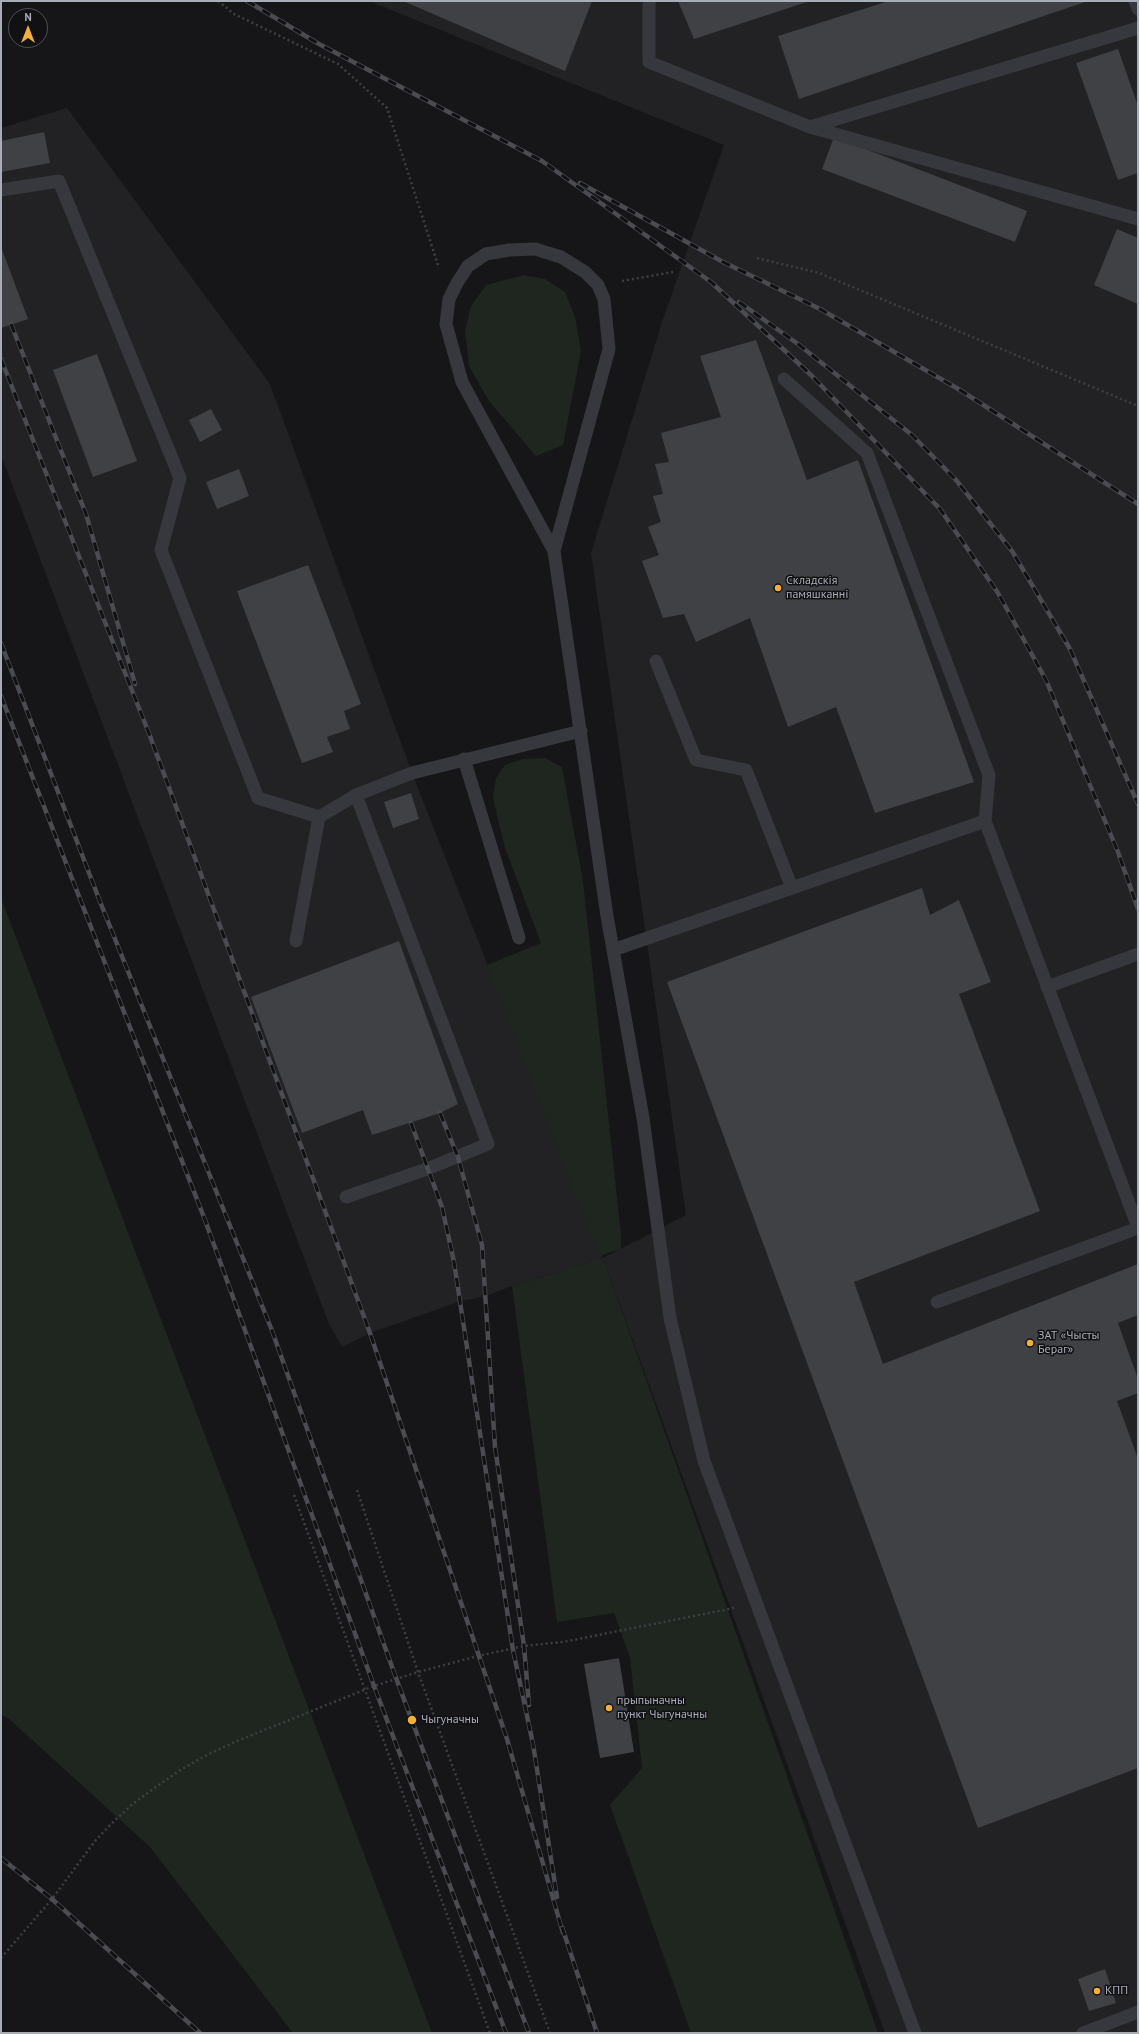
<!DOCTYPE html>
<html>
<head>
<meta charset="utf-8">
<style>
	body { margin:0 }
	#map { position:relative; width:1139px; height:2034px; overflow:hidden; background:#161618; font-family:"PT Sans",sans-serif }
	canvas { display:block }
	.frame { position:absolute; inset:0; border:2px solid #a8adb8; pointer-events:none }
	.north { position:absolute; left:8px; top:8px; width:40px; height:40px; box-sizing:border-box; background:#111113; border:1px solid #4d4f55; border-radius:50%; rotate:0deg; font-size:11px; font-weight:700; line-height:16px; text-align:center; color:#a8adb8 }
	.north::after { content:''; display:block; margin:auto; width:14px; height:18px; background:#f2b134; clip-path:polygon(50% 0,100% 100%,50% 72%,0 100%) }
</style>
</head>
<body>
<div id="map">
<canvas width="1139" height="2034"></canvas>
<div class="frame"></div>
<div class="north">N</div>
</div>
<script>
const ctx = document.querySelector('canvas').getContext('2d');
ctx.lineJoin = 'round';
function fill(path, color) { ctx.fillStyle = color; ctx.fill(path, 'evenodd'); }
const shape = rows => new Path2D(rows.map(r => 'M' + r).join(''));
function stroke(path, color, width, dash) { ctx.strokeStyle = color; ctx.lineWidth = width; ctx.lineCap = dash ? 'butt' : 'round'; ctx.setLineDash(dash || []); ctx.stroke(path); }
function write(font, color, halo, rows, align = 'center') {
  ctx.font = font + ' "PT Sans",sans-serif'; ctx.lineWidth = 3; ctx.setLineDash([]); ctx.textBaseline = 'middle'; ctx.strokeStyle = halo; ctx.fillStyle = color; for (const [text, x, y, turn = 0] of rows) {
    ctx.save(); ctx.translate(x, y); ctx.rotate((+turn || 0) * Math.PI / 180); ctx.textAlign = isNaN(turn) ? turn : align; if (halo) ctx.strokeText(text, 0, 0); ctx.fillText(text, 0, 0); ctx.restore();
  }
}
fill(shape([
	[369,1,1138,1,1138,2033,885,2033,603,1258,512,1286,486,1296,461,1301,370,1333,342,1347,329,1324,1,455,1,128,67,108,270,384,412,773,603,1258,686,1215,591,553,662,322,724,145]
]), '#222225');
fill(shape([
	[524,275,545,279,565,292,575,317,581,351,563,445,536,456,489,401,469,366,465,331,471,306,486,285],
	[545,758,562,767,583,881,621,1235,621,1249,599,1256,487,965,541,943,505,848,493,798,496,778,505,765,523,759],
	[1,899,1,898,432,2033,293,2033,150,1847,8,1718,1,1715],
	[603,1258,878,2033,691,2033,610,1805,642,1768,630,1657,614,1613,557,1622,512,1286]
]), '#1e261f');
fill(shape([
	[403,1,592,1,565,71],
	[678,1,810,1,694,39],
	[889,1,1088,1,799,99,778,36],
	[1118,49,1138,106,1138,173,1118,180,1076,63],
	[44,132,50,163,1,172,1,141],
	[834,137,1027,211,1015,242,822,169],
	[1117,229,1138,238,1138,304,1094,285],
	[1,247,28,319,1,328],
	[756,340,807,480,858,460,974,782,875,813,836,707,788,727,750,618,696,642,684,614,663,618,642,561,659,555,648,527,661,522,653,496,663,494,655,464,669,462,661,433,721,417,700,356],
	[97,354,137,461,93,477,53,370],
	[211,409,222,430,200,442,189,420],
	[239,469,249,496,217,509,206,482],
	[308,565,361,704,344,711,350,729,327,737,333,752,302,763,237,591],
	[411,793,419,819,393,828,384,802],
	[922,888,930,915,959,900,991,982,959,994,1040,1211,854,1282,883,1364,1138,1264,1138,1315,1118,1323,1138,1379,1138,1393,1117,1401,1138,1459,1138,1768,978,1828,667,982],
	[399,941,458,1104,440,1113,372,1135,363,1110,302,1133,251,997],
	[619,1658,634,1752,600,1758,584,1664],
	[1105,1969,1116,2003,1089,2011,1078,1979]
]), '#404145');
stroke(shape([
	[218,1,234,14,338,64,387,108,439,268],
	[757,258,819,273,1138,406],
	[622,281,673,272],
	[357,1490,418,1672,550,2033],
	[294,1495,490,2033],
	[1,1958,52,1899,95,1841,112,1823,134,1803,153,1789,182,1769,207,1755,237,1741,374,1686,418,1672,478,1656,524,1646,563,1642,734,1608]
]), '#3d3f44', 2.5, [2, 3]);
stroke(shape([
	[649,1,649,62,810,127,1138,28],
	[1135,1,1138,9],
	[810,127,1138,219],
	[1,190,59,181,180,478,161,550,258,798,319,817,356,795,412,773,581,731],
	[784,379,867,453,989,775,985,821],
	[554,551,609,349,604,299,598,285,585,272,561,257,535,249,509,250,486,254,468,266,457,283,449,299,446,324,462,382,554,551,607,916,643,1118,670,1318,704,1461,915,2033],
	[656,661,696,760,746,770,792,888],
	[464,759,519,938],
	[296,941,319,817],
	[613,950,985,821,1138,1227],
	[1047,987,1138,954],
	[346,1197,427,1169,488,1144,356,795],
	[937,1302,1138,1228],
	[1083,2033,1138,2012]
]), '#37383d', 13);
const rail = shape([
	[247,1,319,44,542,161,711,282,811,375,940,509,998,593,1046,680,1118,852,1138,909],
	[580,183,723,262,820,309,960,390,1138,504],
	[739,302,798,344,912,435,956,480,1012,551,1070,649,1138,804],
	[11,324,86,514,135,684],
	[1,359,150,736,370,1333,507,1739,563,1933],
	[1,643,99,899,271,1328,396,1678,529,2033],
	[1,696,205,1220,374,1686,506,2033],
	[440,1113,458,1157,482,1245,495,1447,524,1646,529,1705],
	[411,1123,442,1207,454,1262,513,1650,533,1744,557,1897],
	[1,1858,52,1899,200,2033],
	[562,1927,597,2033]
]);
stroke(rail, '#4a4c52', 4.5);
stroke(rail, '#111113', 3, [9]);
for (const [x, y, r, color] of [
	[778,588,4,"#f2b134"],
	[1030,1343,4,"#f2b134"],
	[609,1708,4,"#f2b134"],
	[412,1720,5,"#f2b134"],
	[1097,1991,4,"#f2b134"]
]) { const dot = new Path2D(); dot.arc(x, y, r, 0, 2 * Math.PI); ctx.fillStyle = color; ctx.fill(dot); stroke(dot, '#111113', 1.5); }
write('12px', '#a8adb8', '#111113', [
	["Складскія",786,581],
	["памяшканні",786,595],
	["ЗАТ «Чысты",1038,1336],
	["Бераг»",1038,1350],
	["прыпыначны",617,1701],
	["пункт Чыгуначны",617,1715],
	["Чыгуначны",421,1720],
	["КПП",1105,1991]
], 'left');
</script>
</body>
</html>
